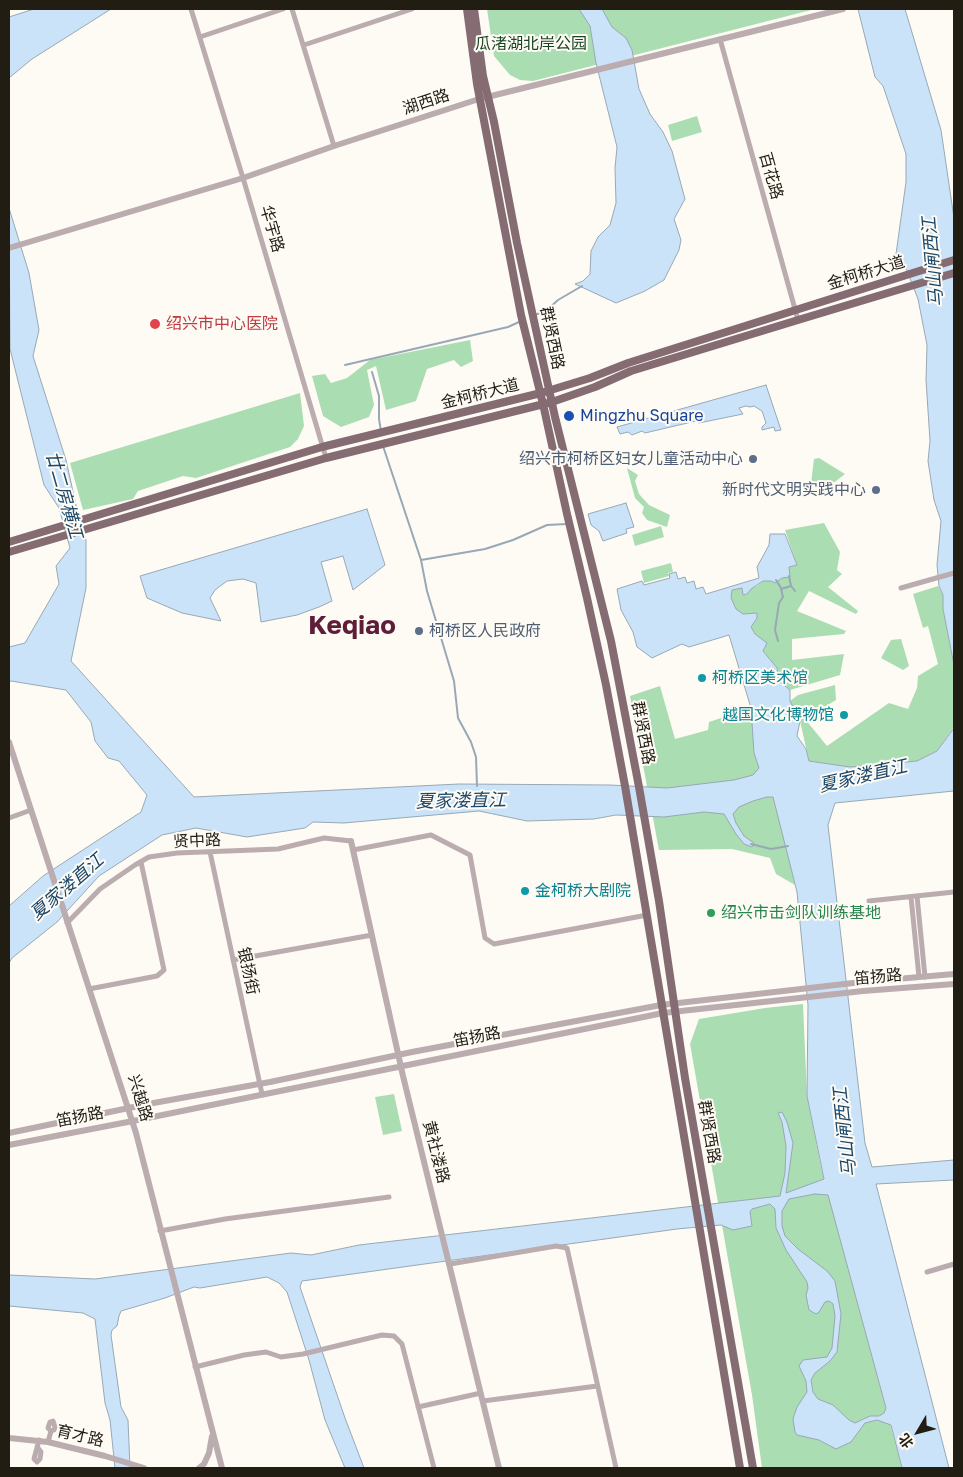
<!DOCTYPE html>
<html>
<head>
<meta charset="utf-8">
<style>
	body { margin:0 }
	#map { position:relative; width:963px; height:1477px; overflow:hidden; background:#fefbf5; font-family:"Golos Text","Noto Sans SC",sans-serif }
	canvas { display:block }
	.frame { position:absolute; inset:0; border:10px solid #221d13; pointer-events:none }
	.north { position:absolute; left:893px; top:1407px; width:50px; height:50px; -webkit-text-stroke:4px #fefbf5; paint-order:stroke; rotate:233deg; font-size:14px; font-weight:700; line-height:20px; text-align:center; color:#221d13 }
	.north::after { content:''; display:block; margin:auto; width:18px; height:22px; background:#221d13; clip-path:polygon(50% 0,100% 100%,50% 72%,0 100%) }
</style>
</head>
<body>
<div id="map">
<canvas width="963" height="1477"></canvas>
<div class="frame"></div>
<div class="north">北</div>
</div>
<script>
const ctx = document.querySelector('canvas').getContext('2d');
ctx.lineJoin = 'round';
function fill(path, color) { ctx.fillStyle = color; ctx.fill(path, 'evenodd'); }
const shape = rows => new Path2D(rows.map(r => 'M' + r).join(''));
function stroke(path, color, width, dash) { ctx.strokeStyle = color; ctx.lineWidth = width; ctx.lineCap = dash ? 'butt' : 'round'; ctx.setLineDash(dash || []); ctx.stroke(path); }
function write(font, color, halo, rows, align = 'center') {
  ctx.font = font + ' "Golos Text","Noto Sans SC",sans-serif'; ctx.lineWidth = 4; ctx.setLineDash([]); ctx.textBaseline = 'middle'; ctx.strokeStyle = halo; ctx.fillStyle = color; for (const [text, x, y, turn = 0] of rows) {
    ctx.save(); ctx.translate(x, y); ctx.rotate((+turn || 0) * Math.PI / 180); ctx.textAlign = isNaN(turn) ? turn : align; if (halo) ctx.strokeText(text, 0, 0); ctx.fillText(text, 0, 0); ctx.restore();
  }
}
fill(shape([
	[487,9,815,9,533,81,520,80,510,75,494,56],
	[697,116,702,132,672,141,668,125],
	[470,340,473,361,461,367,454,360,427,369,416,401,386,410,376,366,367,370,374,405,369,417,341,427,323,416,312,376,325,374,331,383,347,378,370,360],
	[300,393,304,426,298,439,290,447,196,478,183,476,138,491,133,499,83,510,70,463],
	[819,458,845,474,827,488,811,483,814,459],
	[627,468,638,475,635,481,639,494,649,505,670,515,667,527,647,520,642,513,644,507,635,498],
	[824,523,840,552,837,570,842,574,828,587,858,611,856,614,809,591,797,611,846,631,844,634,792,639,792,660,844,654,840,675,790,690,779,681,777,668,763,651,766,643,755,634,751,627,757,618,743,614,736,609,731,598,732,590,742,588,743,595,747,594,751,588,757,586,763,581,771,581,775,583,782,578,790,577,789,567,797,565,785,530],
	[661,526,664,537,635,546,632,535],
	[671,563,673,572,668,573,669,576,644,583,641,571],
	[938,586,943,595,943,609,954,665,953,709,954,727,937,751,917,761,850,767,809,761,800,721,790,701,798,695,835,685,836,700,805,719,827,746,889,703,908,709,917,688,918,676,938,664,928,626,923,628,913,594],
	[901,639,909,666,903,670,881,658,891,640],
	[660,686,675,739,708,730,709,722,751,708,753,729,781,824,795,885,776,874,770,858,732,849,659,850,630,696],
	[803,1004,807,1096,821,1167,902,1468,762,1468,752,1395,690,1044,699,1019,765,1008],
	[394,1094,402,1131,383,1135,375,1097]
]), '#abddb2');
const water = shape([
	[34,9,111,9,32,59,9,78,9,17,34,9],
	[579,9,602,9,612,27,626,38,632,50,639,89,650,114,663,132,672,151,685,199,674,219,681,240,679,250,664,280,645,291,616,303,575,284,583,281,590,274,591,251,598,237,610,225,616,203,615,168,617,147,596,63,590,26,579,9],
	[858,9,905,9,941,130,954,218,954,665,943,609,943,595,939,586,937,565,941,521,934,500,928,461,930,441,926,380,927,345,918,299,902,258,896,254,906,182,906,154,883,86,875,77,858,9],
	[9,208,29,273,39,330,33,356,66,460,76,505,86,540,86,588,71,661,194,797,459,784,610,785,667,788,734,780,753,775,759,768,754,753,751,708,729,635,689,647,682,644,652,658,637,647,633,632,621,610,617,589,642,581,644,585,670,578,669,574,676,572,678,579,685,577,687,583,694,581,696,589,703,587,706,594,759,578,757,567,769,545,770,534,785,534,797,565,789,567,790,577,782,578,775,583,771,581,763,581,751,589,747,594,743,595,742,588,732,590,731,598,736,609,743,614,757,613,757,618,751,627,755,634,767,643,763,651,777,668,779,681,790,690,790,701,800,721,797,736,806,749,809,761,850,767,917,761,937,751,954,728,954,791,835,803,828,825,865,1143,872,1167,954,1160,954,1180,876,1184,949,1468,902,1468,891,1425,877,1420,865,1423,851,1442,836,1449,819,1440,797,1435,795,1432,793,1419,797,1407,807,1392,806,1381,799,1366,803,1360,827,1357,832,1348,835,1316,833,1304,829,1301,825,1302,819,1312,816,1314,809,1310,806,1295,808,1288,807,1282,786,1250,776,1228,775,1209,770,1204,752,1209,750,1212,752,1226,733,1230,721,1225,677,1229,302,1281,300,1287,345,1418,364,1468,345,1468,325,1420,309,1360,287,1292,279,1283,267,1277,200,1288,194,1287,165,1298,121,1311,119,1316,117,1326,112,1330,111,1335,121,1407,128,1420,130,1468,115,1468,110,1420,105,1403,95,1319,83,1313,9,1306,9,1275,95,1279,291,1253,311,1255,359,1245,780,1196,785,1173,786,1146,782,1122,778,1113,782,1112,787,1122,793,1143,786,1193,824,1179,807,1096,808,1005,797,892,773,797,767,797,753,801,739,807,733,814,736,823,744,836,754,843,752,847,744,844,736,834,724,814,704,812,664,817,616,815,594,819,527,821,479,811,344,823,313,822,305,828,247,837,196,828,162,835,99,876,57,922,12,958,9,963,9,906,43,876,141,812,147,795,119,761,108,758,95,741,91,722,66,690,11,681,9,682,9,647,25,643,59,584,56,566,70,548,59,508,44,485,10,349,9,208],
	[815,1194,828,1195,886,1408,884,1413,879,1416,870,1416,855,1423,849,1420,833,1405,818,1399,813,1392,811,1380,815,1373,830,1361,837,1352,841,1314,835,1281,827,1271,798,1249,785,1236,782,1226,782,1211,789,1199,815,1194],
	[766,385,781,430,775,431,774,427,762,430,762,427,766,423,762,411,754,406,750,407,746,406,739,408,743,414,699,423,696,421,645,433,642,431,632,435,628,432,620,434,617,427,766,385],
	[626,503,634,527,626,529,627,533,603,541,599,531,591,525,588,514,626,503],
	[367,509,385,565,353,590,343,556,321,562,332,601,319,607,297,615,261,622,256,583,243,579,227,581,215,590,210,598,221,621,182,613,147,598,140,576,367,509]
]);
fill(water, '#cae3f9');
stroke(water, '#98a8b4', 1);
stroke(shape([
	[535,315,547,310,558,300,582,286],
	[345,365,508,327,519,322],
	[372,372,379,396,379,419,381,431],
	[383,446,421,560,427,591,454,681,458,718,471,742,476,757,477,786],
	[421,560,485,549,513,540,547,525,567,524],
	[789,576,791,586],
	[776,580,781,588],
	[778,641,775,630,779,603,783,597,781,589,791,586,795,591],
	[751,844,771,849,788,846]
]), '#98a8b4', 2);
stroke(shape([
	[191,9,243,178,326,458],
	[292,9,334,146],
	[200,37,283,9],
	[720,39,798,320],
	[304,45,412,9],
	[901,588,954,573],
	[9,818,31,810],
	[353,850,431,835,470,855,485,938,494,944,647,915],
	[210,852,262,1094],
	[917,896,925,977],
	[911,897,919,977],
	[869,901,954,892],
	[67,923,100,889,135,865,149,857,177,853,278,849,324,838,351,841],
	[233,960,372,935],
	[89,989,157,976,164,970,141,862],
	[160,1231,225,1219,389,1197],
	[450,1264,556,1246,567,1248,616,1468],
	[927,1272,954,1264],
	[195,1367,244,1355,266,1352,281,1357,303,1354,382,1335,394,1336,402,1344,434,1468],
	[483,1401,597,1386],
	[418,1407,481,1393],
	[48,1442,51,1431,54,1430,55,1427,53,1421,50,1422,48,1428,51,1431],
	[38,1448,41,1452,40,1459,37,1462,34,1459,39,1440]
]), '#bbacb0', 5);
stroke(shape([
	[9,248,243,178,334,146,479,99,843,9],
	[9,742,136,1133,222,1468],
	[351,841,403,1076,499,1468],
	[9,1133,148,1104,270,1082,412,1052,661,1005,862,982,954,974],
	[9,1145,133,1121,663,1013,863,991,954,984],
	[9,1438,48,1442,105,1456,144,1468],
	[199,1468,204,1464,209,1453,212,1436]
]), '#bbacb0', 6);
stroke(shape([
	[467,9,477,84,521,315,543,404,567,514,587,598,606,685,625,786,740,1468],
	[474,9,483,76,494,122,517,243,555,417,611,641,639,787,659,901,685,1078,753,1468],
	[9,542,322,447,541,393,590,378,628,363,954,260],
	[9,552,326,458,552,402,595,387,631,371,798,320,954,273]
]), '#856c73', 8);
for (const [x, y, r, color] of [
	[155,324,6,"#e0444e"],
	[569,416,6,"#1a4fb4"],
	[753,459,5,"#5c6f8a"],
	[876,490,5,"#5c6f8a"],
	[419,631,5,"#5c6f8a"],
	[702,678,5,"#0f9aa8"],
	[844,715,5,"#0f9aa8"],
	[525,891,5,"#0f9aa8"],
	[711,913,5,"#2e9e5b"]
]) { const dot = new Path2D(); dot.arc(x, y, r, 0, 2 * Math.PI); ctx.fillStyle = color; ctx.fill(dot); stroke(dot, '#fefbf5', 2); }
write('16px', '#174623', '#fefbf5', [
	["瓜渚湖北岸公园",531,44]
]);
write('16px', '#221d13', '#fefbf5', [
	["湖西路",426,102,-18],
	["百花路",771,176,74],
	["华宇路",272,229,74],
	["金柯桥大道",866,273,-17],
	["群贤西路",552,338,78],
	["金柯桥大道",480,394,-14],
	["群贤西路",643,733,79],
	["贤中路",197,841,-3],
	["银扬街",248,971,78],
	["笛扬路",878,977,-5],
	["笛扬路",477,1037,-11],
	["兴越路",140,1098,73],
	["笛扬路",80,1117,-11],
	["群贤西路",709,1132,80],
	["黄社溇路",436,1152,76],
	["育才路",80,1436,13]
]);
write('16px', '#be3a42', '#fefbf5', [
	["绍兴市中心医院",166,324]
], 'left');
write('16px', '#164399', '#fefbf5', [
	["Mingzhu Square",580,416]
], 'left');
write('16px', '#4e5e75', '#fefbf5', [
	["绍兴市柯桥区妇女儿童活动中心",743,459],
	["新时代文明实践中心",866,490],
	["柯桥区人民政府",429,631,"left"]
], 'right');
write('16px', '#0d838f', '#fefbf5', [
	["柯桥区美术馆",712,678],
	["越国文化博物馆",834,715,"right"],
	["金柯桥大剧院",535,891]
], 'left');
write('16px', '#27864d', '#fefbf5', [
	["绍兴市击剑队训练基地",721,913]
], 'left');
write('italic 18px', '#1a476b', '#fefbf5', [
	["马山闸西江",933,262,-95],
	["廿二房横江",64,495,74],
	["夏家溇直江",863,776,-13],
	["夏家溇直江",461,801,-1],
	["夏家溇直江",67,887,-41],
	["马山闸西江",845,1132,-96]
]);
write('bold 26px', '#5e1d39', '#fefbf5', [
	["Keqiao",352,626]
]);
</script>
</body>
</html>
